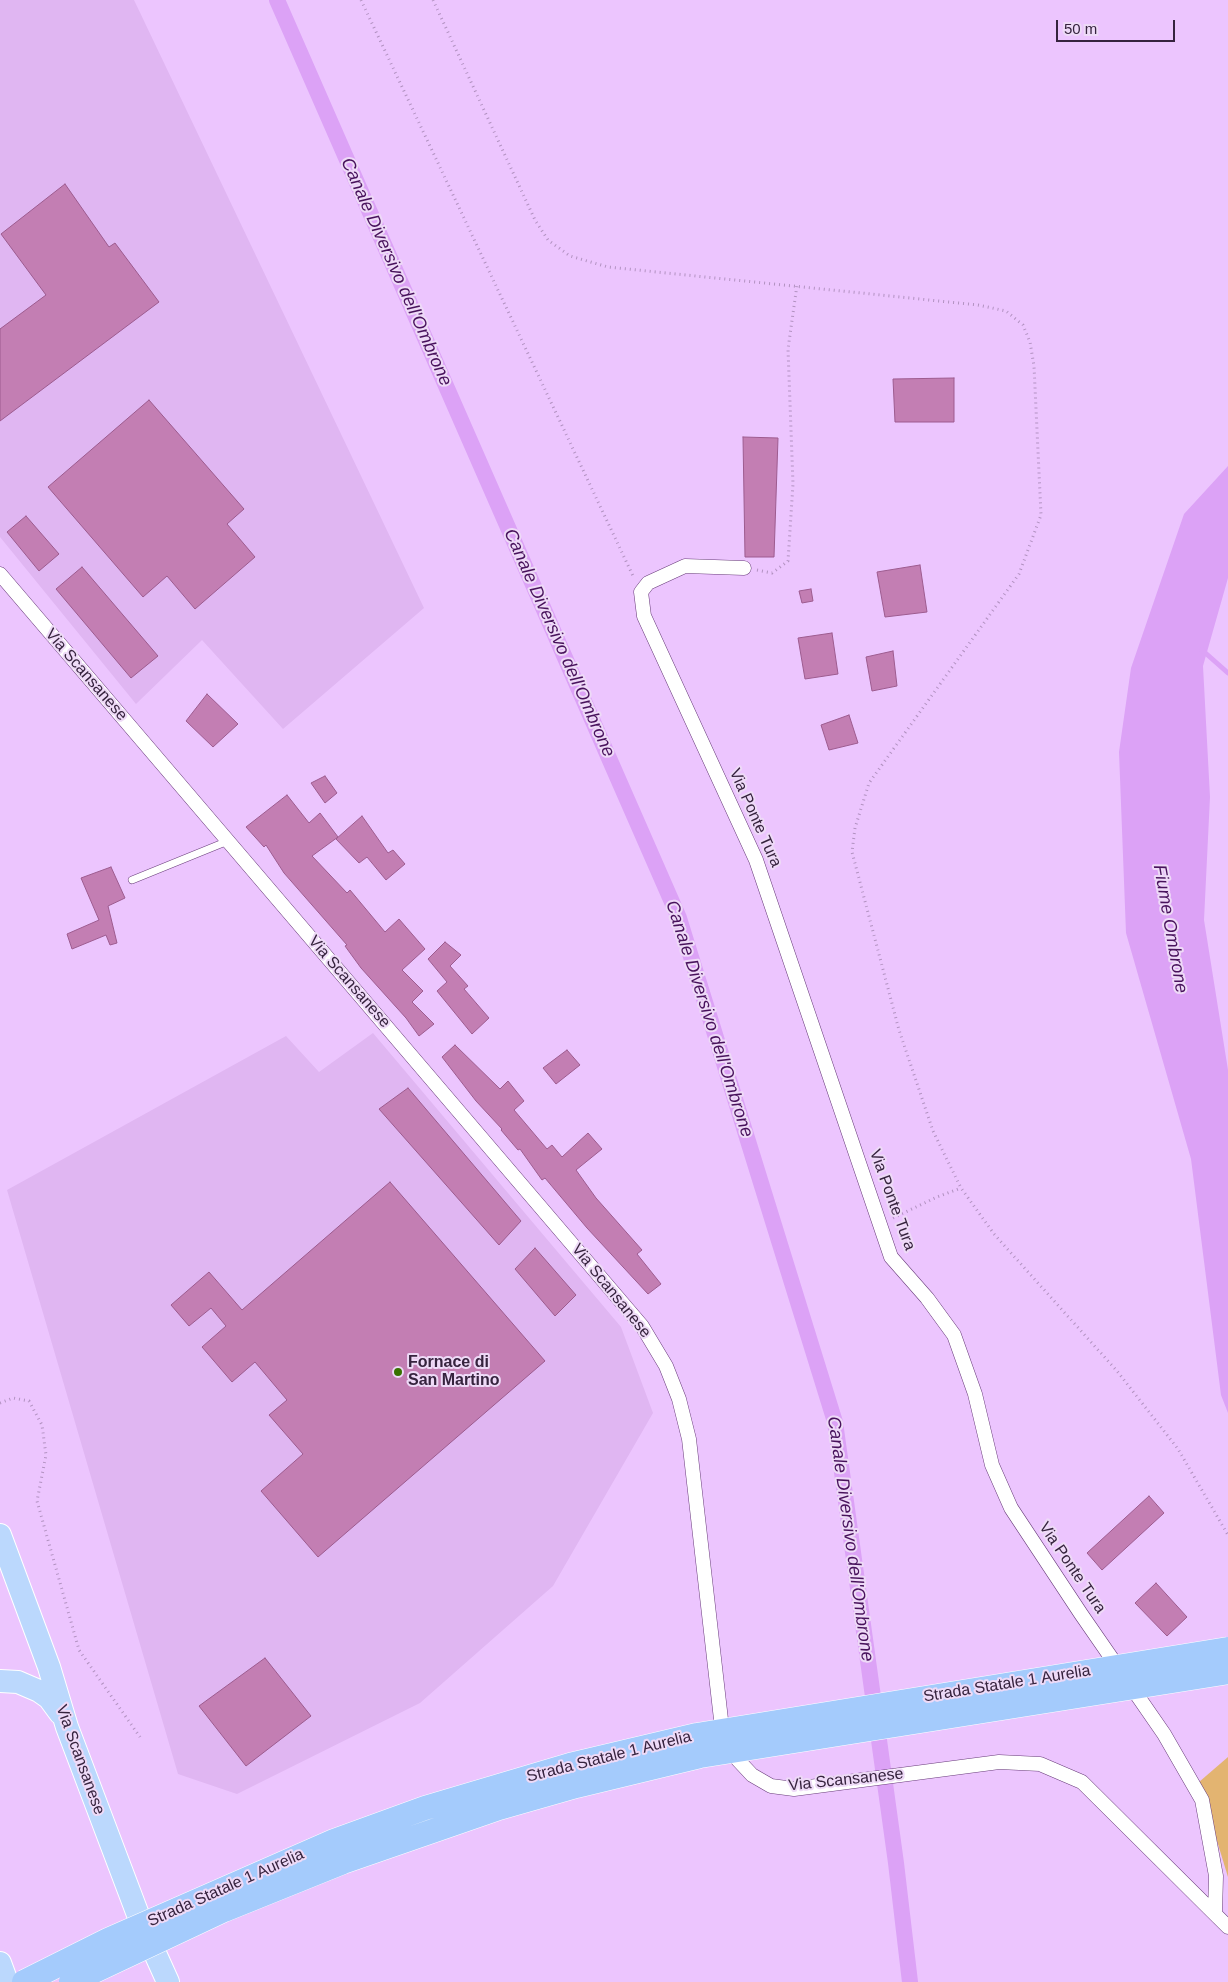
<!DOCTYPE html>
<html>
<head>
<meta charset="utf-8">
<style>
	body { margin:0 }
	#map { position:relative; width:1228px; height:1982px; overflow:hidden; background:#ecc5fe; font-family:Arial,sans-serif }
	canvas { display:block }
	.scale { position:absolute; left:1056px; top:20px; width:119px; height:22px; box-sizing:border-box; border:2px solid #36233e; border-top:0; padding-left:6px; font-size:15px; line-height:18px; white-space:nowrap; color:#36233e; -webkit-text-stroke:4px #eedaf7; paint-order:stroke }
</style>
</head>
<body>
<div id="map">
<canvas width="1228" height="1982"></canvas>
<div class="scale">50 m</div>
</div>
<script>
const ctx = document.querySelector('canvas').getContext('2d');
ctx.lineJoin = 'round';
function fill(path, color) { ctx.fillStyle = color; ctx.fill(path, 'evenodd'); }
const shape = rows => new Path2D(rows.map(r => 'M' + r).join(''));
function stroke(path, color, width, dash) { ctx.strokeStyle = color; ctx.lineWidth = width; ctx.lineCap = dash ? 'butt' : 'round'; ctx.setLineDash(dash || []); ctx.stroke(path); }
function write(font, color, halo, rows, align = 'center') {
  ctx.font = font + ' Arial,sans-serif'; ctx.lineWidth = 4; ctx.setLineDash([]); ctx.textBaseline = 'middle'; ctx.strokeStyle = halo; ctx.fillStyle = color; for (const [text, x, y, turn = 0] of rows) {
    ctx.save(); ctx.translate(x, y); ctx.rotate((+turn || 0) * Math.PI / 180); ctx.textAlign = isNaN(turn) ? turn : align; if (halo) ctx.strokeText(text, 0, 0); ctx.fillText(text, 0, 0); ctx.restore();
  }
}
fill(shape([
	[0,0,134,0,424,608,283,729,202,640,136,704,0,537],
	[373,1033,621,1327,653,1413,553,1586,420,1703,237,1794,178,1774,7,1190,286,1036,319,1072]
]), '#e0b6f2');
fill(shape([
	[1228,1757,1228,1877,1199,1782]
]), '#e3b471');
fill(shape([
	[1228,466,1228,578,1203,666,1210,797,1204,920,1228,1070,1228,1413,1221,1395,1191,1159,1126,933,1119,752,1131,668,1184,514]
]), '#dca2f6');
stroke(shape([
	[1202,650,1228,673]
]), '#dca2f6', 5);
stroke(shape([
	[277,0,679,918,835,1422,896,1863,910,1982]
]), '#dca2f6', 16);
const building = shape([
	[65,184,109,247,115,243,159,302,0,421,0,329,46,295,1,234,65,184],
	[954,378,954,422,895,422,893,379,954,378],
	[149,400,244,509,227,524,255,557,195,609,167,576,143,597,48,487,149,400],
	[743,437,778,438,774,557,745,557,743,437],
	[26,516,59,554,39,571,7,532,26,516],
	[920,565,927,612,885,617,877,572,920,565],
	[82,567,158,656,131,678,56,589,82,567],
	[811,589,813,601,802,603,799,591,811,589],
	[832,633,838,674,805,679,798,638,832,633],
	[893,651,897,686,872,691,866,657,893,651],
	[207,694,238,724,213,747,186,721,207,694],
	[849,715,858,743,829,750,821,725,849,715],
	[325,776,337,793,325,803,311,783,325,776],
	[287,795,309,823,320,813,338,837,312,856,347,893,350,890,385,932,399,919,425,949,402,970,423,991,412,1002,434,1024,419,1036,406,1018,361,968,345,946,347,945,284,873,266,845,264,847,246,827,287,795],
	[362,816,388,853,393,850,405,864,386,880,367,857,359,863,336,839,362,816],
	[111,867,125,898,108,906,117,943,110,945,106,935,72,949,67,934,99,920,81,878,111,867],
	[445,942,461,955,450,966,468,986,464,989,489,1018,472,1034,437,991,447,982,428,959,445,942],
	[455,1045,500,1089,508,1081,524,1101,514,1110,547,1149,552,1145,562,1157,588,1133,602,1149,576,1170,596,1198,642,1250,637,1254,661,1284,648,1294,587,1228,545,1178,542,1180,520,1149,518,1150,501,1130,502,1129,476,1101,442,1057,455,1045],
	[567,1050,580,1065,556,1084,543,1068,567,1050],
	[408,1088,521,1221,499,1245,379,1109,408,1088],
	[390,1182,545,1361,318,1557,261,1491,303,1454,269,1415,287,1400,255,1362,232,1382,202,1347,226,1326,211,1308,189,1326,171,1305,209,1272,242,1310,390,1182],
	[535,1248,576,1295,555,1316,515,1269,535,1248],
	[1149,1496,1164,1513,1102,1570,1087,1553,1149,1496],
	[1156,1583,1187,1617,1167,1636,1135,1603,1156,1583],
	[265,1658,311,1716,246,1766,199,1706,265,1658]
]);
fill(building, '#c37eb3');
stroke(building, '#9d5b8f', 1);
const service = shape([
	[132,880,228,841]
]);
const minor = shape([
	[744,568,685,566,648,583,641,592,644,616,756,860,891,1257,927,1298,954,1335,975,1394,992,1465,1011,1508,1081,1614,1164,1734,1202,1800,1216,1876,1215,1914],
	[0,574,642,1326,666,1366,679,1399,689,1439,723,1737,738,1760,752,1775,771,1786,794,1789,999,1762,1040,1764,1082,1782,1228,1927]
]);
const primary = shape([
	[0,1535,49,1667,67,1727,140,1920,168,1982],
	[0,1681,18,1682,39,1691,49,1698,60,1713],
	[0,1963,7,1982]
]);
stroke(service, '#683c7a', 8);
stroke(minor, '#683c7a', 15);
stroke(primary, '#fff', 24);
stroke(shape([
	[361,0,634,578],
	[433,0,535,220,548,240,570,256,608,267,978,305,1006,311,1023,325,1030,342,1034,366,1041,515,1019,574,869,783,855,828,852,852,899,1030,933,1131,961,1188,994,1234,1117,1371,1178,1449,1228,1535],
	[757,570,772,573,788,561,793,484,788,349,797,285],
	[893,1218,937,1197,961,1188],
	[0,1403,13,1398,29,1401,42,1425,46,1455,37,1501,79,1650,140,1737]
]), '#b292c1', 3, [1, 4]);
stroke(service, '#fff', 7);
stroke(minor, '#fff', 14);
stroke(primary, '#bbd8fd', 22);
const trunkBridge = shape([
	[24,1982,108,1940,334,1841,425,1808,570,1765,697,1735,1228,1649],
	[71,1982,224,1910,343,1862,499,1808,576,1786,700,1756,1228,1672]
]);
stroke(trunkBridge, '#fff', 25, []);
stroke(trunkBridge, '#a4cbfc', 24);
for (const [x, y, r, color] of [
	[398,1372,5,"#387200"]
]) { const dot = new Path2D(); dot.arc(x, y, r, 0, 2 * Math.PI); ctx.fillStyle = color; ctx.fill(dot); stroke(dot, '#eedaf7', 2); }
write('16px', '#36233e', '#eedaf7', [
	["Via Scansanese",86,675,49],
	["Via Ponte Tura",755,818,66],
	["Via Scansanese",349,982,49],
	["Via Ponte Tura",892,1200,70],
	["Via Scansanese",611,1291,51],
	["Via Ponte Tura",1072,1568,56],
	["Strada Statale 1 Aurelia",1007,1684,-9],
	["Strada Statale 1 Aurelia",609,1757,-14],
	["Via Scansanese",80,1760,70],
	["Via Scansanese",846,1780,-6],
	["Strada Statale 1 Aurelia",226,1888,-24]
]);
write('bold 16px', '#36233e', '#eedaf7', [
	["Fornace di",408,1363],
	["San Martino",408,1381]
], 'left');
write('italic 18px', '#48125c', '#eedaf7', [
	["Canale Diversivo dell'Ombrone",396,272,66],
	["Canale Diversivo dell'Ombrone",559,643,66],
	["Fiume Ombrone",1170,929,80],
	["Canale Diversivo dell'Ombrone",709,1019,72],
	["Canale Diversivo dell'Ombrone",850,1539,82]
]);
</script>
</body>
</html>
